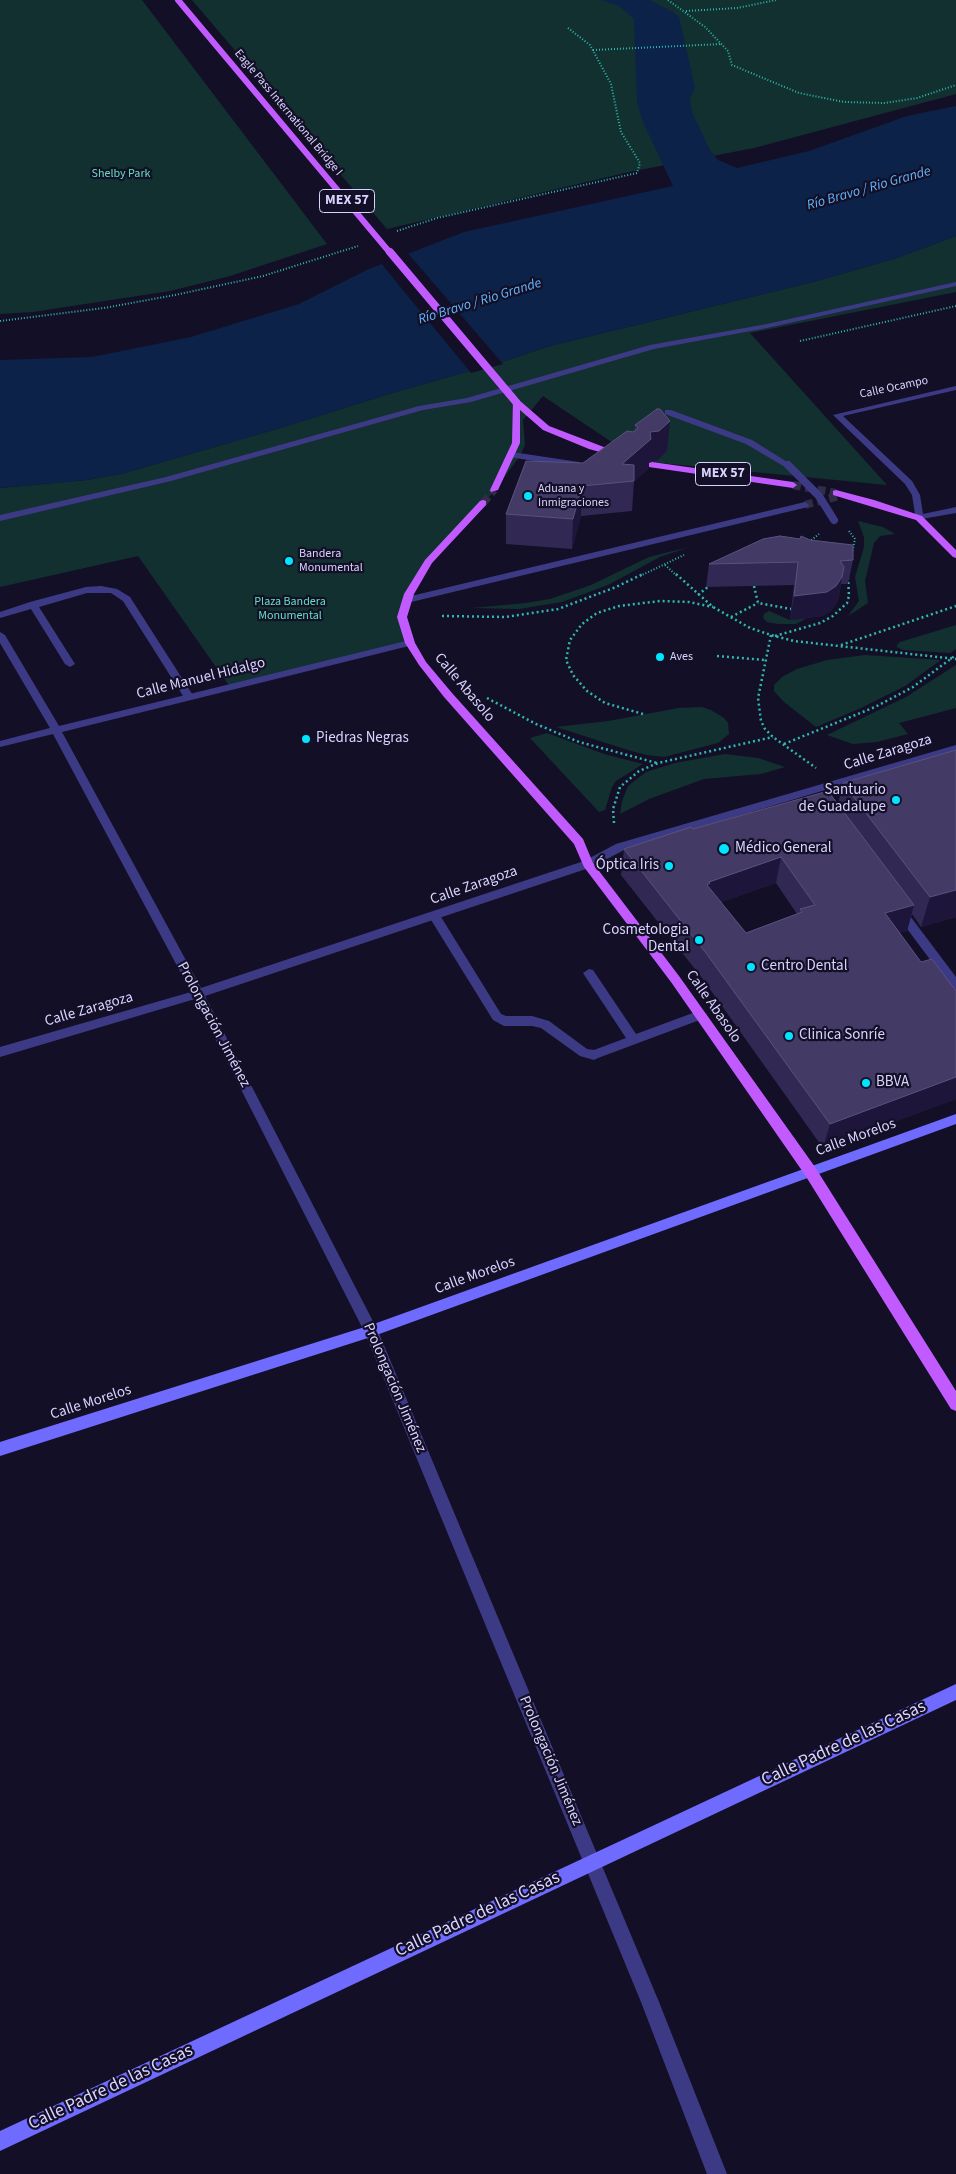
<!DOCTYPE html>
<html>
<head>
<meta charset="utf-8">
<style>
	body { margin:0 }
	canvas { display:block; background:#130f26 }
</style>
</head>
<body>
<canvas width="956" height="2174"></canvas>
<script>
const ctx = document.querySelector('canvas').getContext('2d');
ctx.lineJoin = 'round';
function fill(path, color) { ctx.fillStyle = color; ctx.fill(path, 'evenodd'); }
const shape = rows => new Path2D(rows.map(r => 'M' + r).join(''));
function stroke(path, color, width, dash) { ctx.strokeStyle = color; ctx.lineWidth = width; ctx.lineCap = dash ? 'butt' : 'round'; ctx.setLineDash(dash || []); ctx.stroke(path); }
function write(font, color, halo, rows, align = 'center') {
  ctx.font = font + ' "Source Sans 3",sans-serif'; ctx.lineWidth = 4.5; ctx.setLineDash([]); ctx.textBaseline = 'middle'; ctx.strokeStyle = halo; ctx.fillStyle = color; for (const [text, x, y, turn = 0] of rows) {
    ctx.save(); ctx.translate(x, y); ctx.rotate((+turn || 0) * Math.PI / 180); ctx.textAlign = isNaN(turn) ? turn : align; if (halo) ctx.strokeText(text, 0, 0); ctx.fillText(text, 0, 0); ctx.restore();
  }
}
fill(shape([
	[0,0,142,0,327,244,230,276,170,291,33,312,0,314],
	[192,0,956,0,956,94,754,148,629,172,387,229],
	[956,236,956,292,750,333,887,485,640,461,543,396,523,420,525,445,520,456,491,495,405,594,401,616,412,643,230,687,138,556,0,587,0,488,87,480,121,474,287,426,389,394,508,360,550,346,817,281,897,258],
	[858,521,883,527,895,534,880,536,874,543,865,581,868,603,848,616,859,601,855,577,864,547,864,537],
	[689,547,660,557,608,585,562,602,519,609,472,608,526,603,550,599,591,585,649,557],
	[769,611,790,620,807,618,796,624,778,624,767,622,763,618,764,614],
	[956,625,956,649,950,653,903,650,897,647,897,645,900,642],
	[865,655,941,660,905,686,861,708,816,727,784,702,774,691,774,685,782,677,797,669,827,660],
	[956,665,956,708,899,723,908,734,877,742,853,744,827,735,906,697],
	[702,707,711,710,724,718,728,723,729,734,718,743,664,757,647,755,631,751,556,727,608,721,679,708],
	[547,733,604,754,643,764,616,781,612,787,605,810,599,812,530,738],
	[725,754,758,758,785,767,761,774,704,779,649,799,620,814,622,801,628,786,646,772,675,763]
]), '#12302f');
fill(shape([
	[601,0,649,0,673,12,679,17,695,87,690,99,692,112,710,150,718,160,737,168,809,151,907,116,956,106,956,236,897,258,817,281,550,346,508,360,389,394,287,426,121,474,87,480,0,488,0,360,92,357,191,337,299,304,369,269,464,232,673,186,642,120,637,102,634,19,619,6]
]), '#0c2248');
fill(shape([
	[406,251,503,364,471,373,380,262]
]), '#130f26');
stroke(shape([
	[805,505,839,496]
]), '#312d47', 8, [8, 4.5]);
stroke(shape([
	[793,485,836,493],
	[483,503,494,490]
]), '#312d47', 8, [8, 4.5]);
stroke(shape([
	[668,0,705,27,728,51,732,65,799,93,844,102,885,103,917,98,956,85],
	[686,11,737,8,776,0],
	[593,50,722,44],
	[397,231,437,218,637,173,640,163,621,132,611,84,590,45,568,28],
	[0,321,104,308,175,295,263,276,358,246],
	[800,341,956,306],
	[849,531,855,539,852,553],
	[809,542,819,534],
	[665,565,677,576],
	[640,576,684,555]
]), '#2fb8b0', 2, [1, 2]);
stroke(shape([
	[676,574,713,607,750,628,771,635,794,641,956,659],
	[754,586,758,603,791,609],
	[698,595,709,586],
	[442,616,505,617,558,609,616,587,643,574],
	[731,617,758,603],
	[771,635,758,698,761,721,765,729,773,737,816,768],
	[775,636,820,623,833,616,847,603,849,596,848,578],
	[841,645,956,606],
	[717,656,765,660],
	[487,698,536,724,579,742,657,763],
	[643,714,605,703,587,691,573,675,566,660,570,640,582,624,597,613,619,606,660,601,689,602,713,607],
	[784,744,875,707,913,687,956,655],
	[614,823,613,809,620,787,639,771,658,763,773,737]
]), '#2fb8b0', 2.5, [2, 3]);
fill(shape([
	[512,452,579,462,583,465,579,468,509,457,508,455,512,452],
	[101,586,117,589,130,597,194,697,193,699,185,699,123,601,111,593,87,593,39,607,75,664,70,667,65,664,31,609,0,618,0,612,30,602,86,587,101,586],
	[434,911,438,912,501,1014,506,1016,532,1016,549,1021,587,1049,594,1050,626,1038,583,973,589,969,593,970,636,1034,701,1010,707,1015,705,1018,598,1058,594,1060,580,1056,541,1028,532,1026,504,1026,493,1020,428,915,434,911]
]), '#3d3a85');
fill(shape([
	[956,282,956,286,767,328,654,349,471,402,423,410,171,481,0,521,0,515,166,477,419,406,467,398,650,345,767,324,956,282],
	[665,410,671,410,752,440,792,465,785,467,746,444,665,414,665,410]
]), '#3d3a85');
fill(shape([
	[956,386,956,390,843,416,912,481,920,495,923,514,956,507,956,513,916,520,912,495,905,484,833,415,956,386],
	[805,502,809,505,808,507,407,603,402,600,407,597,805,502],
	[0,632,5,635,59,726,410,640,415,643,413,645,62,732,201,988,584,861,616,844,956,745,956,751,624,850,592,867,205,996,378,1331,659,2002,727,2174,707,2174,641,2002,365,1333,195,999,0,1057,0,1047,191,992,53,734,0,747,0,741,50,728,0,643,0,632],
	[900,907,904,908,956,977,956,990,952,989,896,914,894,911,900,907]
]), '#3d3a85');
fill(shape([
	[956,1114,956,1124,371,1337,0,1456,0,1442,371,1325,956,1114],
	[956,1684,956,1700,0,2151,0,2131,956,1684]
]), '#6f6bff');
fill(shape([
	[513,400,519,400,549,426,622,454,618,457,589,449,543,430,520,410,520,443,498,490,491,492,490,490,512,443,513,400],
	[652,462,793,482,797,485,793,488,649,467,649,463,652,462],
	[836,490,874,500,922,516,956,550,956,558,953,557,916,520,833,495,833,491,836,490],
	[483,500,486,501,486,505,432,563,414,594,407,617,415,643,426,662,452,693,583,839,593,863,679,976,815,1167,956,1391,956,1411,951,1409,805,1175,671,982,584,867,574,844,444,697,419,665,405,643,397,617,404,594,425,560,480,501,483,500]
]), '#c25bff');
stroke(shape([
	[788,465,819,496,834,520]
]), '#3d3a85', 8);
stroke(shape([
	[178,0,391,254]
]), '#c25bff', 6);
stroke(shape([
	[390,252,516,402]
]), '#c25bff', 8);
fill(shape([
	[635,425,667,451,657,461,649,462,648,469,634,481,632,511,581,516,572,549,506,544,506,514,583,463,633,432,635,431],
	[810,540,853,560,848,584,841,584,838,601,832,610,823,616,790,620,794,585,706,587,709,564],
	[956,750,956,917,921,927,912,914,907,931,899,933,921,962,956,991,956,1099,823,1148,702,978,621,875,624,849,693,829,838,804,843,783],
	[776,883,797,914,746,933,721,902]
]), '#312854');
fill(shape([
	[670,421,667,451,657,461,649,462,648,469,634,481,622,464,650,432],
	[582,486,581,516,572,549,573,519],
	[842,577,838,601,832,610,823,616,790,620,794,596],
	[781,857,776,883,706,907,707,885,709,882],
	[956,890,956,917,921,927,930,897],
	[914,905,907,931,878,939,885,913],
	[956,1077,956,1099,823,1148,830,1124]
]), '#1d163a');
const building = shape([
	[657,409,660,409,670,421,659,431,650,432,651,439,622,464,634,465,634,481,582,486,573,519,506,514,526,461,583,463,627,431,633,432,638,428,635,425,657,409],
	[780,536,800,539,801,536,810,540,853,545,853,560,840,561,844,567,842,577,836,586,827,592,794,596,798,562,709,564,763,539,780,536],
	[956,750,956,890,930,897,843,783,956,750],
	[828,791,914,905,885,913,921,962,932,959,956,991,956,1077,830,1124,706,953,624,849,691,827,693,829,828,791],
	[781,857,815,905,800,909,802,912,746,933,707,885,710,883,709,882,781,857]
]);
fill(building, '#433a66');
stroke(building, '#5a527e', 1);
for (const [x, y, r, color] of [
	[528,496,5,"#00e5ff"],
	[289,561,5,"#00e5ff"],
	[660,657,5,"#00e5ff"],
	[306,739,5,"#00e5ff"],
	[896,800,5,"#00e5ff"],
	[724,849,6,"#00e5ff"],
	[669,866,5,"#00e5ff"],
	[699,940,5,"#00e5ff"],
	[751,967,5,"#00e5ff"],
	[789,1036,5,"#00e5ff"],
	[866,1083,5,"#00e5ff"]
]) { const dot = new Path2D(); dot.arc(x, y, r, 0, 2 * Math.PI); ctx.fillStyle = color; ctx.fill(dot); stroke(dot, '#130f26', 2); }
write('12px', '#d9d4ff', '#130f26', [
	["Eagle Pass International Bridge I",288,113,50],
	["Calle Ocampo",894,388,-12]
]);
write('12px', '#5fe0c0', '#130f26', [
	["Shelby Park",121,174],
	["Plaza Bandera",290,602],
	["Monumental",290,616]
]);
write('12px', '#d9d4ff', '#130f26', [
	["Aduana y",538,489],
	["Inmigraciones",538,503],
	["Bandera",299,554],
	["Monumental",299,568],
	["Aves",670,657]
], 'left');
write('italic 14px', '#62b6ff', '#130f26', [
	["Río Bravo / Rio Grande",869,189,-16],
	["Río Bravo / Rio Grande",480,302,-17]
]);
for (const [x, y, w] of [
	[347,201,55],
	[723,474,55]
]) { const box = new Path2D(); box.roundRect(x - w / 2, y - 11.5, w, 23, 4); ctx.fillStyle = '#130f26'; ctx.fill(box); stroke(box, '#d9d4ff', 1); }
write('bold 14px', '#d9d4ff', null, [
	["MEX 57",347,201],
	["MEX 57",723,474]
]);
write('15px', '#d9d4ff', '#130f26', [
	["Calle Manuel Hidalgo",201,679,-14],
	["Calle Abasolo",464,688,50],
	["Calle Zaragoza",888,753,-17],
	["Calle Zaragoza",474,886,-19],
	["Calle Abasolo",713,1007,55],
	["Calle Zaragoza",89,1010,-16],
	["Prolongación Jiménez",213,1025,62],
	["Calle Morelos",856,1138,-20],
	["Calle Morelos",475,1276,-20],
	["Prolongación Jiménez",394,1388,67],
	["Calle Morelos",91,1403,-18],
	["Prolongación Jiménez",550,1761,67]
]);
write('15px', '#d9d4ff', '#130f26', [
	["Piedras Negras",316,739],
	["Santuario",886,791,"right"],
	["de Guadalupe",886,808,"right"],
	["Médico General",735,849],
	["Óptica Iris",659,866,"right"],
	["Cosmetologia",689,931,"right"],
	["Dental",689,948,"right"],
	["Centro Dental",761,967],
	["Clinica Sonríe",799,1036],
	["BBVA",876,1083]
], 'left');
write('18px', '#d9d4ff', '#130f26', [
	["Calle Padre de las Casas",844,1744,-25],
	["Calle Padre de las Casas",478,1915,-25],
	["Calle Padre de las Casas",111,2088,-25]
]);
</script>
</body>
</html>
